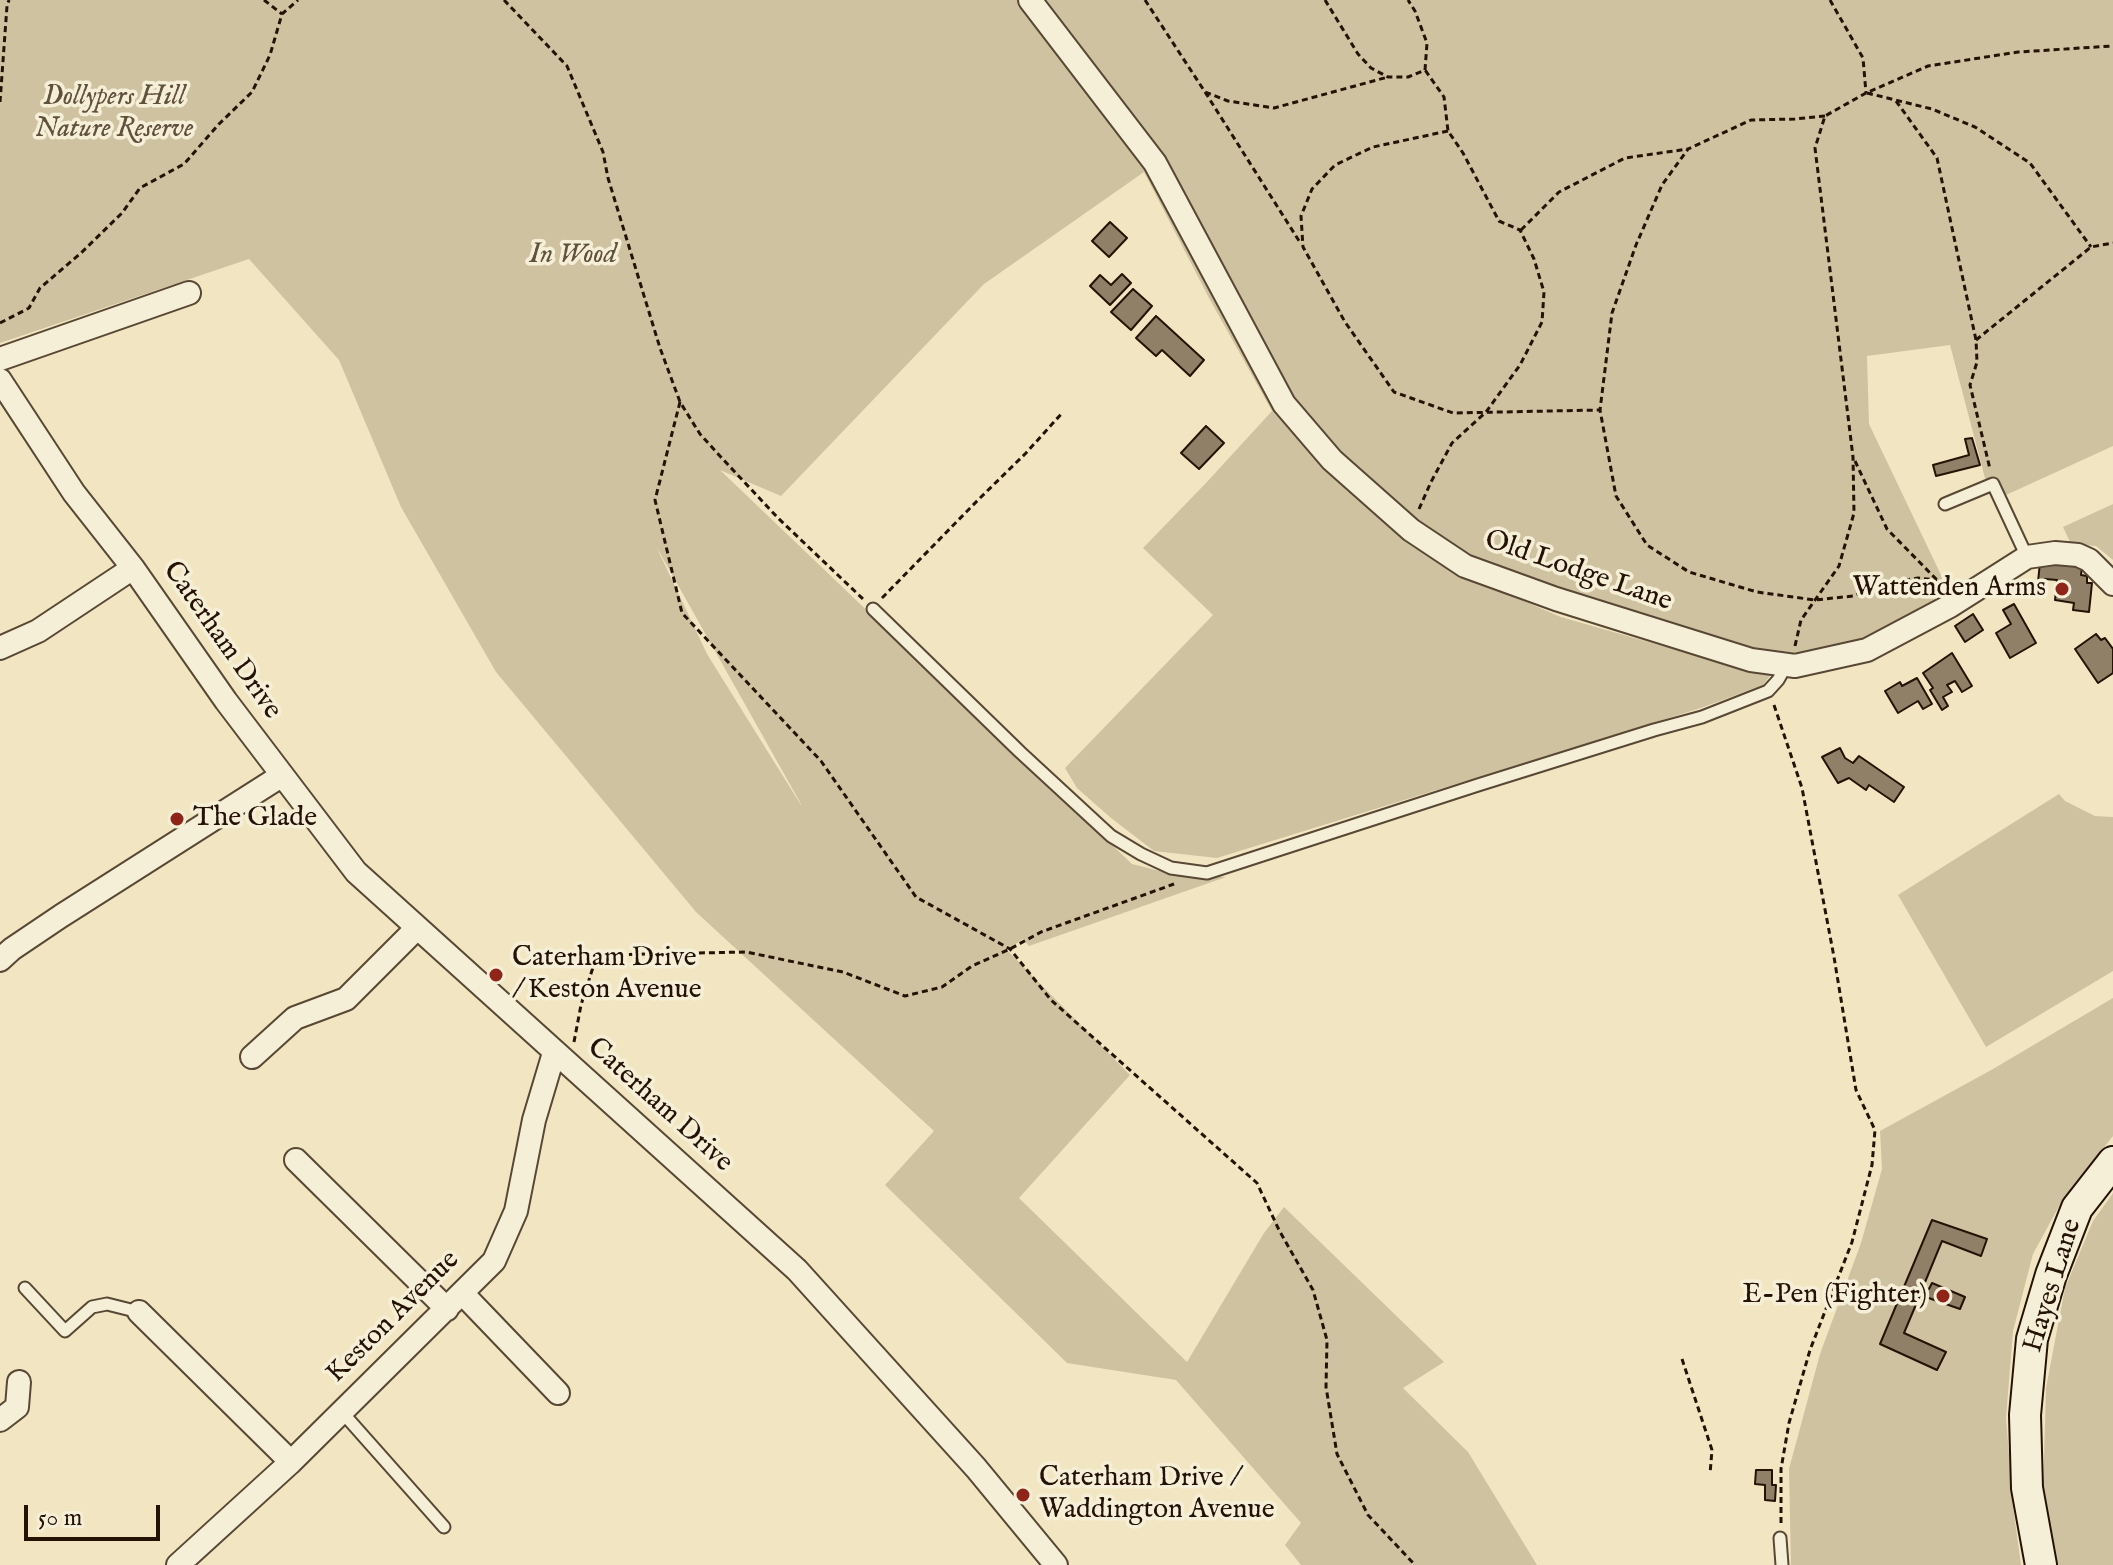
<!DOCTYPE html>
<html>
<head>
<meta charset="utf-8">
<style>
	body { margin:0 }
	#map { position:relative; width:2113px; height:1565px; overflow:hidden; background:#f1e6c1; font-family:"IM FELL English",serif }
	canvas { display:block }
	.scale { position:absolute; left:24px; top:1505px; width:136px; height:36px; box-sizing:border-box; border:4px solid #241205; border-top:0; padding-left:10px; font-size:24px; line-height:28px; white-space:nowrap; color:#241205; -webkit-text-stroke:6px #f6efd7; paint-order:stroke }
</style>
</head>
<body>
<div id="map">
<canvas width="2113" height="1565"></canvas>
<div class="scale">50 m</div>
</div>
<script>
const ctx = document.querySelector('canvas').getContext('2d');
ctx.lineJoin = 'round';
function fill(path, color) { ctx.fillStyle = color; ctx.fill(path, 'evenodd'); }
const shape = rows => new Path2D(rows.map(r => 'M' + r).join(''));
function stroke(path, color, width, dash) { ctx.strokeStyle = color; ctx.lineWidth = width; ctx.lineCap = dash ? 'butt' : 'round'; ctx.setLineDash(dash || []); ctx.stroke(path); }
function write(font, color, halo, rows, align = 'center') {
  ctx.font = font + ' "IM FELL English",serif'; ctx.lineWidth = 7; ctx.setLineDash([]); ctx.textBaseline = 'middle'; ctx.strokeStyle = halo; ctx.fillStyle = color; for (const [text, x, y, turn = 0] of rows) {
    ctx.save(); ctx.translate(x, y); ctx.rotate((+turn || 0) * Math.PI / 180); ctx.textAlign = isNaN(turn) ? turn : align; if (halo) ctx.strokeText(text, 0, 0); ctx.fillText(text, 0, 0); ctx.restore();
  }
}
fill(shape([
	[0,0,1021,0,1150,166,1280,413,1309,452,1413,547,1477,581,1561,617,1746,670,1772,673,1763,685,1701,708,1217,858,1154,851,1111,818,1077,788,1065,768,1213,615,1143,548,1206,483,1272,411,1209,298,1144,172,984,284,781,496,720,470,1132,864,1168,873,1226,877,1029,946,1023,939,1007,950,1130,1075,1019,1198,1187,1362,1264,1233,1284,1207,1444,1362,1403,1388,1468,1452,1537,1565,1301,1565,1285,1545,1301,1523,1176,1380,1067,1363,885,1185,934,1131,696,912,496,672,401,507,339,360,249,259,0,343],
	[656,546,801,804,801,805,707,654],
	[1045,0,2113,0,2113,446,2006,495,1997,478,1986,482,1950,345,1867,356,1869,424,1952,598,1867,641,1801,655,1749,651,1623,615,1472,557,1423,527,1341,453,1294,403,1159,153],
	[2113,504,2113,560,2096,546,2071,544,2063,527],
	[2059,794,2065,801,2095,816,2113,817,2113,971,1986,1047,1898,895],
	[2113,998,2113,1136,2063,1199,2033,1254,2013,1331,2006,1418,2013,1506,2021,1565,1791,1565,1789,1469,1820,1354,1861,1243,1882,1169,1880,1131,1993,1069],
	[2113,1193,2113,1565,2052,1565,2043,1495,2046,1388,2065,1288,2093,1221]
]), '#cec2a1');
const building = shape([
	[1110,222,1127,238,1109,257,1092,241,1110,222],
	[1122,274,1131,283,1110,305,1090,286,1100,275,1111,285,1122,274],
	[1133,289,1152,306,1131,330,1111,312,1133,289],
	[1156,316,1204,360,1190,376,1162,350,1156,356,1136,338,1156,316],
	[1206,426,1224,443,1199,469,1181,453,1206,426],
	[1972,438,1980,465,1936,476,1933,465,1969,455,1965,439,1972,438],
	[2040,562,2082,567,2081,575,2087,576,2087,583,2092,583,2089,612,2073,610,2074,603,2055,600,2057,580,2045,579,2045,583,2038,582,2040,562],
	[2014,604,2036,643,2010,658,1996,633,2011,624,2003,610,2014,604],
	[1973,614,1983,630,1965,642,1955,626,1973,614],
	[2096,634,2101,640,2105,638,2113,649,2113,673,2098,683,2075,649,2096,634],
	[1952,653,1972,686,1962,692,1955,681,1947,685,1952,692,1943,697,1948,706,1942,710,1930,690,1933,688,1923,673,1952,653],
	[1917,678,1932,704,1923,709,1918,701,1898,713,1885,691,1900,682,1902,686,1917,678],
	[1840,748,1845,758,1853,763,1859,756,1904,787,1894,802,1869,785,1866,790,1849,778,1838,783,1822,757,1840,748],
	[1932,1220,1987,1239,1981,1256,1942,1241,1923,1287,1929,1289,1932,1283,1965,1297,1960,1309,1920,1295,1904,1333,1946,1352,1937,1370,1880,1344,1932,1220],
	[1756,1470,1772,1470,1772,1485,1776,1485,1775,1501,1765,1500,1765,1485,1755,1484,1756,1470]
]);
fill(building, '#8f8067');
stroke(building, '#241205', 2);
const lane = shape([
	[1945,504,1993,484,2027,557],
	[873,609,1020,752,1111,836,1141,854,1171,868,1207,873,1478,785,1654,730,1702,717,1768,691,1778,680,1786,666],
	[25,1288,65,1331,92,1307,107,1304,139,1312],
	[342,1412,444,1527],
	[1780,1538,1782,1565]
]);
const street = shape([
	[1030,0,1155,163,1284,404,1332,460,1411,530,1465,566,1556,599,1751,660,1795,666,1867,650,1950,606,2027,557,2055,553,2078,555,2089,560,2113,584],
	[0,359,189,293],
	[0,380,74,493,133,568,226,701,356,872,797,1270,976,1468,1056,1565],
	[0,648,38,631,133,568],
	[0,960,12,949,61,916,281,776],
	[252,1057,295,1018,346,999,417,928],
	[296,1160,447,1309],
	[462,1293,558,1393],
	[139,1312,291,1462],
	[0,1420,17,1407,19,1382],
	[178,1565,291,1462,494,1261,516,1211,534,1120,554,1053]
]);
const secondary = shape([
	[2041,1565,2027,1488,2025,1415,2032,1339,2051,1275,2077,1208,2113,1162]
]);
stroke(lane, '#574734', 15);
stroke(street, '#574734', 26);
stroke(secondary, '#241205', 34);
stroke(shape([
	[264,0,282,14],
	[504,0,567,66,603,152,608,178,660,348,680,402,700,434,719,455,778,518,863,599],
	[1145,0,1205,92,1228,101,1274,108,1388,77],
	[1325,0,1358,54,1371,68,1388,77,1408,77,1425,70,1427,43,1415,11,1408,0],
	[1830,0,1863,58,1866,93],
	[1205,92,1301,244],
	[1867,93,1932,109,1975,127,2030,163,2091,247],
	[1896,101,1937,158,1976,340,1977,362,1970,385,1990,469],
	[0,102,7,6,9,0],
	[1825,116,1795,119,1751,120,1688,149,1662,185,1636,245,1612,313,1600,410,1616,496,1647,545,1689,572,1757,592,1815,600,1853,596,1887,583,1918,578,1937,580],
	[1448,131,1373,147,1335,165,1312,189,1301,216,1303,247,1345,322,1394,392,1453,413,1599,410],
	[1521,230,1559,192,1625,158,1688,149],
	[0,323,29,308,40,288,81,253,122,213,140,188,184,164,219,124,252,92,270,55,282,14,298,0],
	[1976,340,2091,247,2113,243],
	[680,402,655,500,682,613,821,761,916,897,1010,949,1051,1000,1257,1183,1279,1230,1313,1290,1327,1340,1326,1387,1337,1454,1368,1515,1415,1565],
	[1855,461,1887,529,1937,580,1941,589],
	[1419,509,1431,482,1452,443,1486,412,1520,365,1542,322,1544,292,1534,259,1520,230,1499,221,1463,153,1448,131,1444,97,1425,70],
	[882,598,978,500,1026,453,1063,412],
	[1795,646,1801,620,1839,566,1854,513,1853,457,1815,148,1825,116,1866,93,1928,66,2018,52,2113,46],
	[1774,705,1802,788,1834,957,1856,1090,1875,1130,1872,1165,1852,1242,1810,1350,1789,1423,1781,1469,1781,1526],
	[574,1042,581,1005,595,961,602,955,746,952,843,972,905,996,942,987,972,966,1010,949,1041,932,1174,884],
	[1682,1359,1712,1450,1710,1474]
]), '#241205', 3, [6, 4]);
stroke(lane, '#f6efd7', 11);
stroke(street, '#f6efd7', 22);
stroke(secondary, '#f6efd7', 30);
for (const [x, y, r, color] of [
	[2062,589,8,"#8f2418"],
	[177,819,8,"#8f2418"],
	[496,975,8,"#8f2418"],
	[1943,1296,8,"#8f2418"],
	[1023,1495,8,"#8f2418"]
]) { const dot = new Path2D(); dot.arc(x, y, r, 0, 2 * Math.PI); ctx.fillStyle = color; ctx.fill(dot); stroke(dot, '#f6efd7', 3); }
write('italic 28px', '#60503c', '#f6efd7', [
	["Dollypers Hill",114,98],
	["Nature Reserve",114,130],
	["In Wood",573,256]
]);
write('28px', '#241205', '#f6efd7', [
	["Old Lodge Lane",1578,572,19],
	["Caterham Drive",221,641,55],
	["Caterham Drive",659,1106,42],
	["Hayes Lane",2054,1286,-73],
	["Keston Avenue",394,1318,-45]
]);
write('28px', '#241205', '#f6efd7', [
	["Wattenden Arms",2046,589,"right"],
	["The Glade",193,819],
	["Caterham Drive",512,959],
	["/ Keston Avenue",512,991],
	["E-Pen (Fighter)",1927,1296,"right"],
	["Caterham Drive /",1039,1479],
	["Waddington Avenue",1039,1511]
], 'left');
</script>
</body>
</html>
